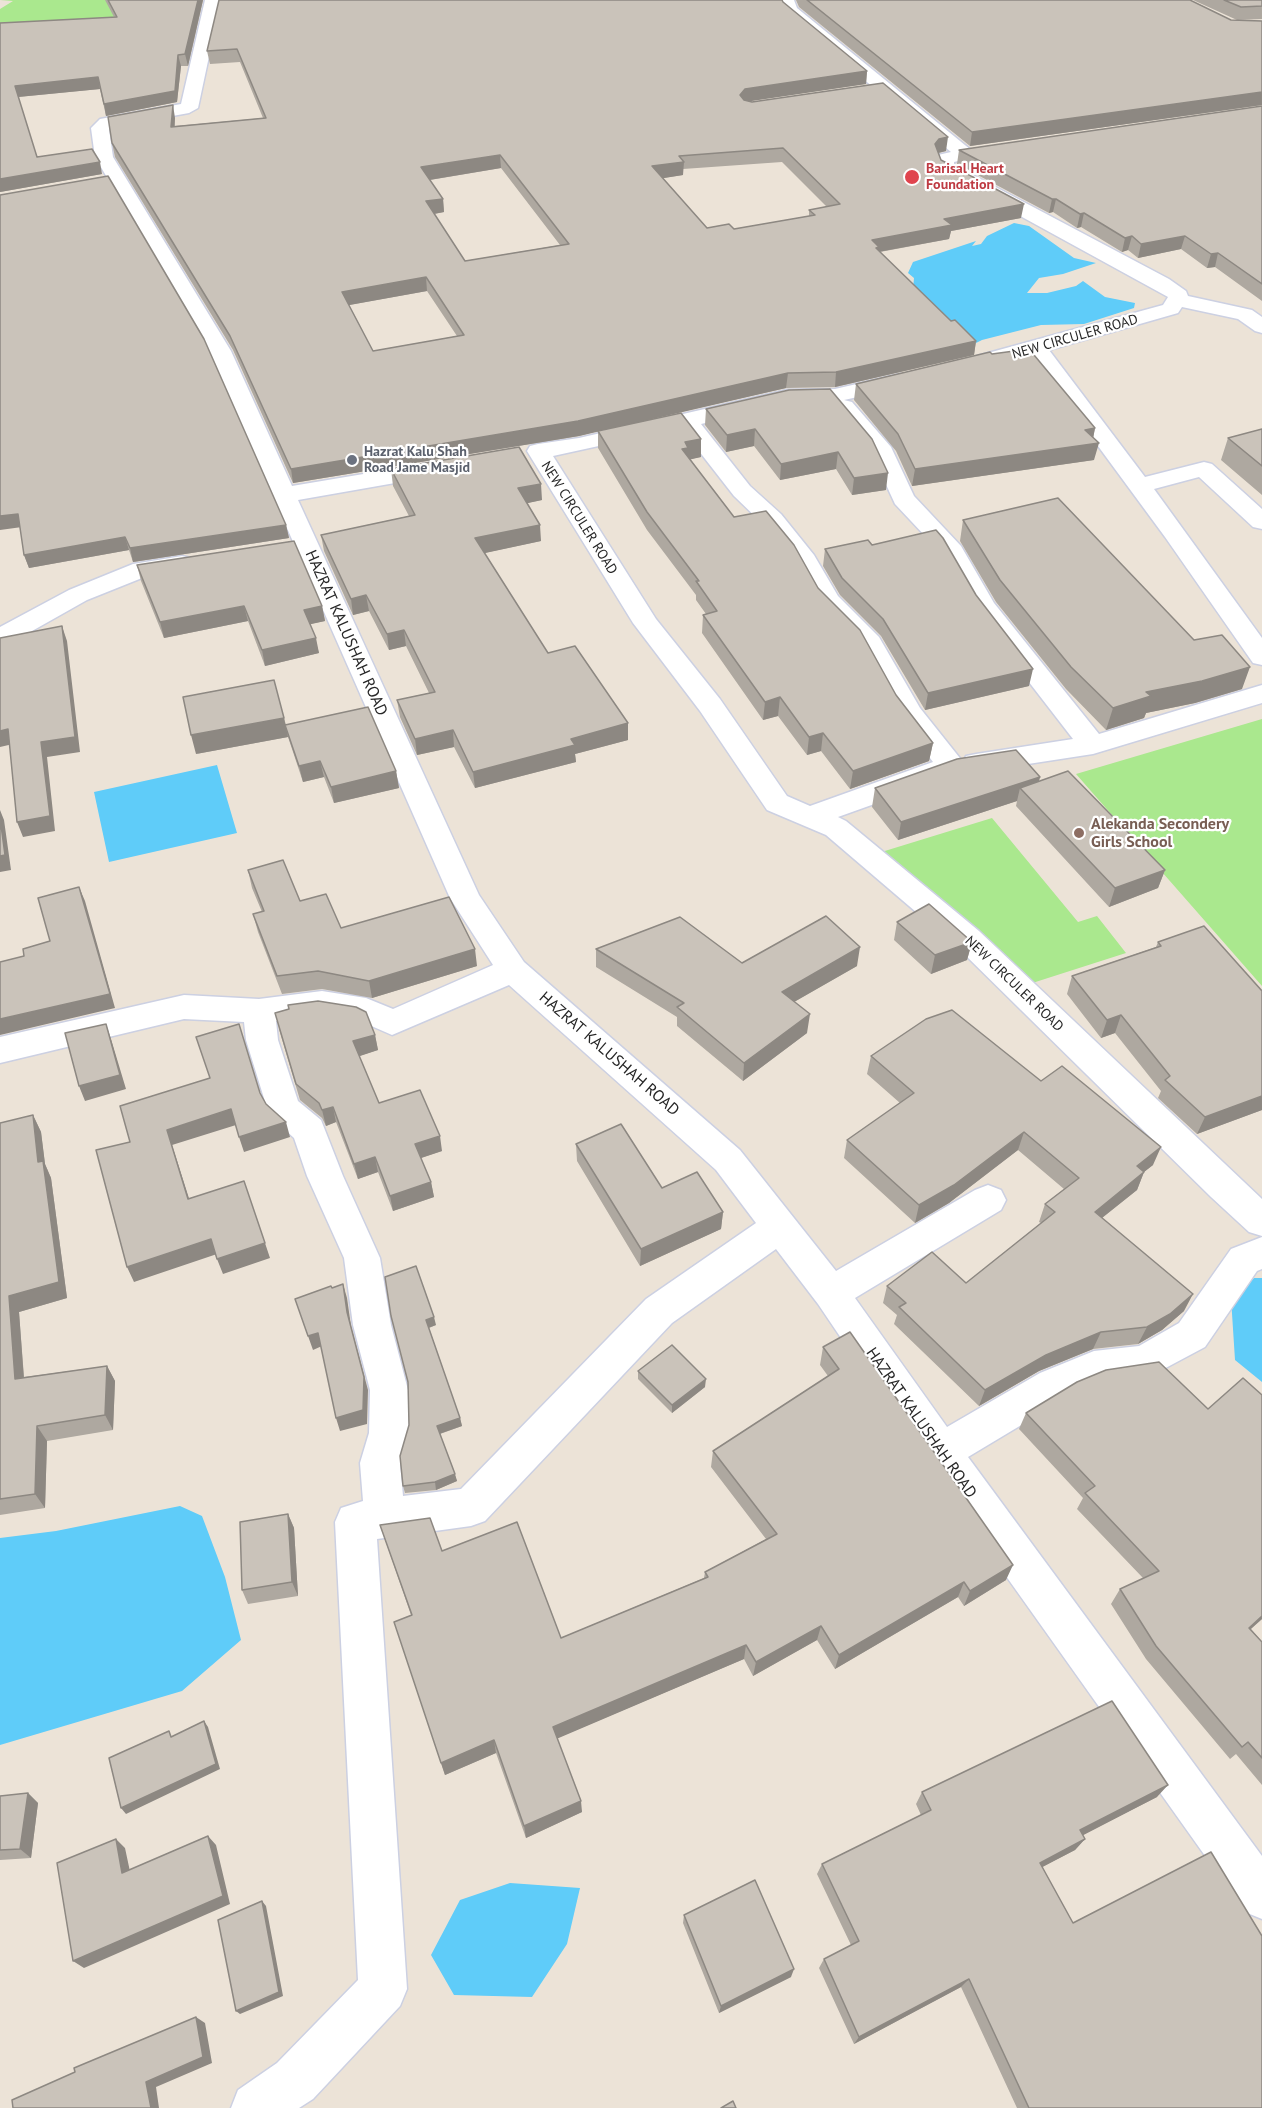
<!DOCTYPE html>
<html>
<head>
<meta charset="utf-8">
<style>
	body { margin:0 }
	canvas { display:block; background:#ece3d7 }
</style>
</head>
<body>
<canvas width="1262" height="2108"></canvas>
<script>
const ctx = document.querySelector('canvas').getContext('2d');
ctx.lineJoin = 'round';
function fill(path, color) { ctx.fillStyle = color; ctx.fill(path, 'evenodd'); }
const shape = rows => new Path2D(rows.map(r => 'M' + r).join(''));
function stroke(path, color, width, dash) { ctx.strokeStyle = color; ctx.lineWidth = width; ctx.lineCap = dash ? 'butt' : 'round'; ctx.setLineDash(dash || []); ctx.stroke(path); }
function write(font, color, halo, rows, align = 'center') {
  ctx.font = font + ' "PT Sans",sans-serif'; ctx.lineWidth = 4.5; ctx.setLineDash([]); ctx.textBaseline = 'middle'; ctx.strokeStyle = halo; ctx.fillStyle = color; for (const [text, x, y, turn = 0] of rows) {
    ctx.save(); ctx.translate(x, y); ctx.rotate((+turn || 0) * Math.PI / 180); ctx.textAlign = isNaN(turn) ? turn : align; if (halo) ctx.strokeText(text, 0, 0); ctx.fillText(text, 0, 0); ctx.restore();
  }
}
fill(shape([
	[0,0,155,0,142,16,0,36,0,9,13,1],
	[1262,719,1262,986,1076,774],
	[992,818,1078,922,1097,916,1126,953,1023,986,875,854]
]), '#aae88e');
fill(shape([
	[1014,223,1029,226,1074,258,1096,263,1063,274,1039,278,1027,293,1047,293,1076,286,1083,281,1105,297,1135,303,1134,308,1084,324,1041,325,982,340,970,346,913,289,914,278,908,273,913,262,976,241,972,246,981,244,987,236],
	[217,765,237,833,109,862,94,792],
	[1254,1278,1262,1278,1262,1382,1235,1360,1231,1298],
	[180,1506,202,1516,225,1577,241,1640,182,1691,0,1745,0,1538,56,1531],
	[510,1883,580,1888,567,1944,532,1997,454,1995,431,1955,460,1900]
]), '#5fccf9');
const minor = shape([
	[205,0,221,0,198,108,189,113,112,127,109,129,113,157,231,351,292,486,435,462,443,464,447,469,443,474,435,476,298,500,479,895,524,962,740,1150,836,1271,975,1190,988,1185,1001,1190,1006,1200,1001,1210,855,1298,947,1427,1040,1373,1094,1351,1139,1346,1179,1323,1231,1249,1262,1237,1262,1269,1257,1271,1205,1347,1145,1379,1097,1385,1068,1397,968,1457,1262,1856,1262,1919,1245,1912,927,1465,818,1304,776,1249,672,1323,485,1521,471,1526,377,1539,407,1989,400,2006,313,2099,299,2108,231,2108,238,2090,277,2063,358,1980,335,1522,341,1508,363,1501,360,1463,369,1433,370,1390,353,1325,344,1258,307,1176,294,1138,272,1118,267,1108,246,1040,244,1022,184,1019,0,1063,0,1037,184,995,259,999,322,991,366,998,393,1009,493,965,450,898,209,351,95,157,91,128,100,119,181,104,205,0],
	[509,985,716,1170,756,1223,646,1299,461,1489,403,1496,400,1463,409,1433,408,1390,391,1325,380,1258,343,1176,321,1120,298,1101,278,1040,276,1021,322,1015,360,1021,392,1035,509,985],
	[778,0,794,0,797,8,971,150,974,154,971,158,954,162,954,165,1169,279,1186,291,1188,296,1252,310,1262,317,1262,333,1255,331,1238,319,1182,307,1178,313,1049,350,1145,477,1204,462,1212,464,1262,509,1262,529,1253,527,1199,477,1154,489,1262,638,1262,665,1253,663,1165,537,1031,355,985,367,977,366,974,361,977,356,1163,305,1168,297,940,172,935,159,938,155,951,152,784,13,778,0],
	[900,374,908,376,911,381,908,386,844,400,852,402,891,447,914,496,961,546,994,603,1099,734,1262,685,1262,703,1093,754,976,772,964,767,961,773,838,817,846,821,979,931,1262,1199,1262,1236,1249,1232,1211,1197,957,947,826,835,767,810,700,711,633,623,527,451,530,446,538,444,579,438,787,390,835,389,900,374],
	[836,402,833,407,836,412,872,454,895,504,942,554,974,611,1073,739,976,754,966,756,963,762,920,708,879,637,838,596,814,555,781,514,750,486,701,424,787,404,836,402],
	[681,428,734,496,763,524,794,562,818,605,859,647,895,712,933,762,810,806,787,796,720,699,656,619,553,456,681,428],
	[182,556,191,558,194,563,191,568,147,576,87,600,9,644,0,646,0,627,69,590,133,564,182,556]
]);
stroke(minor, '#ccd0e2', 3);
fill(minor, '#fff');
fill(shape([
	[105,0,203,0,188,66,181,66,177,102,106,116,100,89,18,97,37,157,102,174,0,192,0,23,114,17],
	[796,0,1190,0,1231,20,1262,21,1262,105,970,146,799,7],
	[1193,0,1262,0,1262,19,1237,20],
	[783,2,867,71,866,84,748,101,946,151,938,153,941,160,1021,218,951,231,949,239,880,252,951,321,976,341,974,355,835,387,786,388,650,419,701,439,701,457,690,459,734,517,818,588,896,695,933,743,929,761,850,789,821,751,807,755,778,716,763,720,702,633,703,615,706,614,696,600,696,595,647,530,598,448,598,431,579,436,293,483,233,350,115,157,112,143,175,118,175,126,263,118,240,62,210,64,207,51],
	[782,162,827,207,809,210,809,216,734,229,707,228,663,178,683,175,683,169],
	[501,168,560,245,465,261,434,214,444,212,443,199,430,180],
	[427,291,457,336,373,351,349,305],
	[1262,106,1262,301,1215,267,1207,268,1181,249,1138,258,1128,250,1122,252,1081,227,1077,228,1053,212,1049,213,957,164,959,150],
	[0,195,286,525,289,538,133,562,129,550,29,568,24,555,20,527],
	[856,384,1095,428,1093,438,1094,460,912,486,896,451,854,400],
	[789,390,886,490,852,495,836,469,780,480,754,446,726,452,705,425,706,409],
	[1262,429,1262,495,1221,460,1228,438],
	[391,469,542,500,527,503,541,541,484,553,548,653,628,740,575,754,576,762,475,788,454,747,417,755,400,717,397,700,429,693,406,646,389,650,369,611,353,615,324,551,321,535,409,516,393,486],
	[963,520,1194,640,1242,689,1195,703,1146,713,1144,718,1106,730,1066,689,996,602,960,541],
	[872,545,976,595,1029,686,925,710,881,636,840,595,823,566,825,549],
	[137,565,322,606,325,621,310,624,319,653,265,666,248,621,164,638,141,581],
	[284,718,286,725,396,771,399,788,334,803,324,777,303,782,288,737,196,754],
	[1040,777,1039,781,1165,870,1158,888,1109,907,1016,806,1017,801,898,840,872,807,875,788],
	[248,870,300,901,341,928,477,966,372,998,322,989,282,994,258,932,253,914,262,912,252,888],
	[897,922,972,942,967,960,931,974,894,940],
	[1158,942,1262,1110,1197,1134,1158,1098,1161,1091,1115,1033,1101,1038,1067,994,1072,976,1156,947],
	[596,949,742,963,857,966,794,1002,807,1033,743,1081,677,1026,677,1017,596,967],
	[279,1029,375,1035,378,1050,359,1056,379,1103,442,1151,421,1158,431,1182,434,1197,393,1211,378,1172,358,1179,336,1122,326,1126,322,1118,300,1100],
	[871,1056,1041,1081,1153,1165,1144,1172,1137,1190,1102,1218,1184,1311,1162,1330,1138,1344,1093,1349,1039,1371,979,1406,894,1324,897,1315,883,1303,887,1286,966,1283,1041,1223,1039,1222,1045,1204,1064,1189,1018,1150,949,1203,915,1223,844,1158,847,1140,900,1103,867,1074],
	[33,1115,41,1132,45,1164,51,1178,67,1298,19,1312,24,1377,107,1366,115,1381,113,1430,47,1441,45,1508,0,1515,0,1123],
	[576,1144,662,1188,723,1212,721,1229,640,1266,577,1161],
	[391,1316,436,1325,429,1328,460,1418,462,1426,440,1434,457,1481,436,1490,405,1493,403,1486,409,1425,408,1383],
	[823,1347,1006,1580,964,1606,958,1597,835,1669,817,1640,753,1676,744,1659,557,1738,582,1812,526,1838,496,1753,445,1775,394,1622,411,1615,380,1525,442,1551,561,1638,704,1578,705,1572,766,1539,711,1467,713,1451,828,1376,820,1365],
	[638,1371,705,1387,672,1413,638,1379],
	[1026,1413,1262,1619,1251,1629,1262,1642,1262,1785,1236,1754,1230,1759,1146,1659,1111,1604,1120,1589,1143,1578,1077,1509,1083,1498,1019,1429],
	[288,1514,294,1528,298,1596,248,1604,242,1590],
	[922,1792,1157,1797,1082,1835,1085,1839,1075,1850,1042,1867,1073,1923,1262,2108,1017,2108,961,1987,854,2044,819,1968,824,1959,851,1945,817,1874,822,1864,921,1815,916,1804],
	[28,1793,38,1803,31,1858,0,1860,0,1796],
	[684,1915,791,1977,719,2013,683,1923]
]), '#aea8a0');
fill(shape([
	[198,0,203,0,188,66,185,54],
	[178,55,181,66,177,102,106,116,104,104],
	[867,71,866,84,745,102,740,95,745,89],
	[98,77,100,89,18,97,15,86],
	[1262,92,1262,105,970,146,972,132],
	[173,105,175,118,173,140,171,127],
	[948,137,946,151,938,153,935,144,939,139],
	[500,155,501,168,423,181,421,167],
	[100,162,102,174,0,192,0,179],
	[684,162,683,175,652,180,652,166],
	[443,199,444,212,428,215,426,201],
	[1052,199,1056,199,1053,212,1049,213],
	[1024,204,1021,218,951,231,949,239,878,252,872,240,944,219],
	[1084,213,1081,227,1077,228,1080,214],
	[1132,236,1128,250,1122,252,1125,238],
	[1185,236,1181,249,1138,258,1141,244],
	[1218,253,1215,267,1207,268,1211,254],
	[426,277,427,291,344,306,342,292],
	[976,341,974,355,835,387,836,372],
	[788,373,786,388,579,436,293,483,291,469],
	[1095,428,1092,444,1099,443,1094,460,912,486,915,469,1085,430],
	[755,429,754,446,726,452,727,435],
	[701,439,701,457,688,460,682,449,685,442],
	[838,452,836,469,780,480,781,464],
	[888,473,886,490,852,495,854,478],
	[541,484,542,500,519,505,518,488],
	[18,514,22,527,0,530,0,516],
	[286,525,289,538,133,562,130,548],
	[540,525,541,541,476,555,475,538],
	[125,537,129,550,29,568,24,555],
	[366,595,369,611,353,615,351,599],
	[244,606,248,621,164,638,160,622],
	[322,606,325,621,307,625,304,610],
	[62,626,67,641,80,752,47,757,55,831,23,837,17,822,41,742],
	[404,630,406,646,389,650,387,634],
	[316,638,319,653,265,666,262,650],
	[1250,667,1242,689,1195,703,1146,713,1144,718,1106,730,1113,708,1146,692],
	[1033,669,1029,686,925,710,928,693],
	[780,697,778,716,763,720,765,702],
	[284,718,288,737,196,754,191,735],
	[628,723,628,740,575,754,576,762,475,788,473,772,571,739],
	[8,729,13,744,0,747,0,731],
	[453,730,454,747,417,755,415,739],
	[823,733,821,751,807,755,809,737],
	[933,743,929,761,850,789,853,771],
	[320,761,324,777,303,782,299,766],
	[396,771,399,788,334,803,331,787],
	[1040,777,1035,795,1020,788,1017,801,898,840,901,822],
	[0,810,4,820,11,870,0,872],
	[1165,870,1158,888,1109,907,1115,888],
	[79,887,85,901,115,1008,0,1035,0,1019,110,994],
	[972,942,967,960,931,974,935,955],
	[860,947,857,966,780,1010,782,992],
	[475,949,477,966,372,998,369,981],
	[810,1014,807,1033,743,1081,744,1063],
	[1121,1015,1115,1033,1101,1038,1107,1020],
	[106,1024,111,1039,126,1089,85,1101,79,1086],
	[375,1035,378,1050,357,1057,353,1041],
	[1262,1096,1262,1110,1197,1134,1205,1117],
	[333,1107,336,1122,326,1126,322,1110],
	[231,1109,236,1125,172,1145,194,1214,188,1199,167,1130],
	[33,1115,41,1132,45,1164,51,1178,67,1298,19,1312,25,1394,15,1379,9,1296,38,1162],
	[286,1122,290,1137,244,1152,239,1137],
	[1024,1132,1018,1150,949,1203,915,1223,919,1205],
	[440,1136,442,1151,418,1159,415,1144],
	[1161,1147,1153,1165,1144,1172,1137,1190,1088,1229,1095,1212,1137,1166],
	[375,1157,378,1172,358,1179,354,1164],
	[431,1182,434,1197,393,1211,390,1196],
	[723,1212,721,1229,640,1266,641,1249],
	[211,1239,217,1254,134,1282,127,1267],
	[265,1243,270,1258,223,1274,217,1259],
	[343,1284,347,1298,351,1326,368,1390,367,1424,340,1431,336,1418,347,1312],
	[1193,1294,1184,1311,1162,1330,1138,1344,1147,1327],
	[434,1317,436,1325,428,1328,426,1320],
	[1101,1332,1093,1349,1039,1371,979,1406,985,1390,1046,1355],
	[318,1333,322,1346,313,1350,308,1336],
	[107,1366,115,1381,113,1430,105,1415],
	[706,1379,705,1387,672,1413,672,1405],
	[460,1418,462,1426,439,1434,437,1426],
	[37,1426,47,1441,45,1508,35,1494],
	[455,1474,457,1481,436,1490,435,1482],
	[288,1514,294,1528,298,1596,292,1582],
	[1013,1565,1006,1580,964,1606,970,1591],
	[964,1582,958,1597,835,1669,839,1655],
	[1262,1616,1262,1619,1237,1641,1249,1628],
	[821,1626,817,1640,753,1676,756,1662],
	[746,1645,744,1659,554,1740,553,1727],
	[204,1721,208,1727,220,1769,126,1814,121,1808],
	[494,1740,496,1753,445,1775,441,1763],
	[1168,1785,1157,1797,1070,1842,1080,1830],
	[28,1793,38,1803,31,1858,20,1849],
	[581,1801,582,1812,526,1838,524,1826],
	[208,1836,216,1845,230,1904,84,1968,73,1961],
	[116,1839,125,1848,132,1881,122,1873],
	[1085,1839,1075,1850,1031,1873,1040,1863],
	[262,1901,266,1906,283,1996,240,2014,236,2011],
	[794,1969,791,1977,719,2013,721,2006],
	[969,1979,961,1987,854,2044,859,2037],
	[196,2017,205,2023,212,2063,156,2087,159,2108,151,2108,146,2082]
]), '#8d8882');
const building = shape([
	[108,0,198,0,185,54,178,55,175,91,104,104,98,77,15,86,37,157,92,149,100,162,0,179,0,23,117,17,108,0],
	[219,0,782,0,783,2,867,71,745,89,740,95,744,100,752,102,883,83,948,137,939,139,935,144,941,160,1024,204,944,219,952,225,872,240,879,247,876,248,951,321,955,320,976,341,836,372,788,373,578,421,291,469,230,336,112,143,108,117,173,105,171,127,266,118,237,49,207,51,219,0],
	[783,148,840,204,809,210,815,215,734,229,729,224,707,228,652,166,684,162,679,156,783,148],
	[500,155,569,244,465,261,426,201,443,199,421,167,500,155],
	[426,277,464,335,373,351,342,292,426,277],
	[807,0,1190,0,1231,20,1262,21,1262,92,972,132,807,0],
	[1224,0,1262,0,1262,6,1241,7,1224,0],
	[1262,106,1262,284,1218,253,1211,254,1185,236,1141,244,1132,236,1125,238,1084,213,1080,214,1056,199,1052,199,959,150,1262,106],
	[108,176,204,339,286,525,130,548,125,537,24,555,18,514,0,516,0,195,108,176],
	[1029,349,1095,428,1085,430,1099,443,915,469,898,434,856,384,990,352,992,354,1029,349],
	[830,389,872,439,888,473,854,478,838,452,781,464,755,429,727,435,706,409,789,390,830,389],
	[681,413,701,439,685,442,688,448,682,449,734,517,766,511,794,545,818,588,860,630,896,695,933,743,853,771,823,733,809,737,780,697,765,702,703,615,717,611,696,581,699,581,647,512,598,431,681,413],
	[1262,429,1262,466,1228,438,1262,429],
	[519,447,541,484,518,488,540,525,475,538,548,653,575,646,628,723,571,739,575,745,473,772,453,730,415,739,397,700,435,692,404,630,387,634,366,595,351,599,321,535,415,515,391,469,519,447],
	[1058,498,1194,640,1222,635,1250,667,1202,681,1146,692,1151,696,1113,708,1071,667,1000,580,963,520,1058,498],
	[936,530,943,538,976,595,1033,669,928,693,883,619,842,578,825,549,868,540,872,545,936,530],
	[294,541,322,606,304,610,316,638,262,650,244,606,160,622,137,565,294,541],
	[62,626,75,737,41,742,50,816,17,822,8,729,0,731,0,638,62,626],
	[274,680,284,718,191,735,183,697,274,680],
	[368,707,396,771,331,787,320,761,299,766,285,725,368,707],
	[1016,750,1040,777,901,822,875,788,957,759,1016,750],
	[1068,771,1165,870,1115,888,1020,788,1068,771],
	[0,818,5,855,0,856,0,818],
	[283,860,300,901,326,894,341,928,449,897,475,949,369,981,318,971,277,976,253,914,264,911,248,870,283,860],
	[79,887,110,994,0,1019,0,962,24,956,23,949,50,941,38,898,79,887],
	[929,904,972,942,935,955,897,922,929,904],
	[826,916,860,947,782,992,810,1014,744,1063,677,1007,684,1003,596,949,680,917,742,963,826,916],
	[1204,926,1262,991,1262,1096,1205,1117,1165,1080,1170,1076,1121,1015,1107,1020,1072,976,1161,946,1158,942,1204,926],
	[318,1001,356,1007,366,1012,375,1035,353,1041,379,1103,420,1090,440,1136,415,1144,431,1182,390,1196,375,1157,354,1164,333,1107,322,1110,319,1103,296,1084,275,1013,289,1009,288,1005,318,1001],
	[952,1010,1041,1081,1062,1066,1161,1147,1137,1166,1144,1172,1095,1212,1193,1294,1170,1314,1147,1327,1101,1332,1046,1355,985,1390,899,1307,906,1303,887,1286,932,1252,966,1283,1055,1212,1045,1204,1079,1178,1024,1132,954,1185,919,1205,847,1140,914,1093,871,1056,926,1019,952,1010],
	[106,1024,120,1075,79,1086,65,1033,106,1024],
	[239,1024,260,1093,266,1104,286,1122,239,1137,231,1109,167,1130,188,1199,244,1181,265,1243,217,1259,211,1239,127,1267,96,1150,130,1142,120,1106,210,1078,196,1037,239,1024],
	[33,1115,38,1162,43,1161,59,1282,9,1296,15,1379,107,1366,105,1415,37,1426,35,1494,0,1499,0,1123,33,1115],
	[621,1124,662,1188,697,1172,723,1212,641,1249,576,1144,621,1124],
	[416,1266,434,1317,426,1320,460,1418,437,1426,455,1474,435,1482,403,1486,400,1456,409,1425,408,1382,391,1316,385,1277,416,1266],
	[343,1284,347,1312,364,1377,363,1410,336,1418,318,1333,308,1336,295,1299,331,1286,332,1288,343,1284],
	[850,1332,1013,1565,970,1591,964,1582,839,1655,821,1626,756,1662,746,1645,553,1727,581,1801,524,1826,494,1740,441,1763,394,1622,412,1615,380,1525,430,1518,442,1551,517,1522,561,1638,708,1577,705,1572,777,1534,713,1451,839,1369,823,1347,850,1332],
	[672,1345,706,1379,672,1405,638,1371,672,1345],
	[1159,1362,1208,1409,1243,1378,1262,1395,1262,1616,1249,1628,1262,1642,1262,1758,1248,1742,1242,1747,1156,1646,1120,1589,1159,1571,1085,1493,1095,1486,1026,1413,1077,1382,1106,1370,1159,1362],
	[288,1514,292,1582,242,1590,240,1522,288,1514],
	[1112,1701,1168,1785,1080,1830,1085,1839,1040,1863,1073,1923,1211,1852,1262,1936,1262,2108,1029,2108,969,1979,859,2037,824,1959,859,1941,822,1864,931,1810,922,1792,1112,1701],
	[204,1721,216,1764,121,1808,109,1758,169,1731,171,1737,204,1721],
	[28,1793,20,1849,0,1850,0,1796,28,1793],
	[208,1836,223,1896,73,1961,57,1863,116,1839,122,1873,208,1836],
	[755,1880,794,1969,721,2006,684,1915,755,1880],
	[262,1901,279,1992,236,2011,218,1920,262,1901],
	[196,2017,203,2057,146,2082,151,2108,13,2108,12,2100,75,2072,74,2068,196,2017],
	[733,2101,736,2108,721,2108,733,2101]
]);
fill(building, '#cac3ba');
stroke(building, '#8d8882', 1.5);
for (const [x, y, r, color] of [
	[912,177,8,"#e0444e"],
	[352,460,6,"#6b7280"],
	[1079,833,6,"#8d6e63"]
]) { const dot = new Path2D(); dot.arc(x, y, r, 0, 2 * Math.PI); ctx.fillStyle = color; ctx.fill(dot); stroke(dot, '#fff', 2); }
write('bold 14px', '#be3a42', '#fff', [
	["Barisal Heart",926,169],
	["Foundation",926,185]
], 'left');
write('14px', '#272727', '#fff', [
	["NEW CIRCULER ROAD",1075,337,-16],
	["NEW CIRCULER ROAD",579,518,58],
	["NEW CIRCULER ROAD",1014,984,44]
]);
write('bold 14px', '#5b616d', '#fff', [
	["Hazrat Kalu Shah",364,452],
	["Road Jame Masjid",364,468]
], 'left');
write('16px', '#272727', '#fff', [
	["HAZRAT KALUSHAH ROAD",346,633,66],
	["HAZRAT KALUSHAH ROAD",609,1054,41],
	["HAZRAT KALUSHAH ROAD",921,1423,55]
]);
write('bold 16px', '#785e54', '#fff', [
	["Alekanda Secondery",1091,824],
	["Girls School",1091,842]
], 'left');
</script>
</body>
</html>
